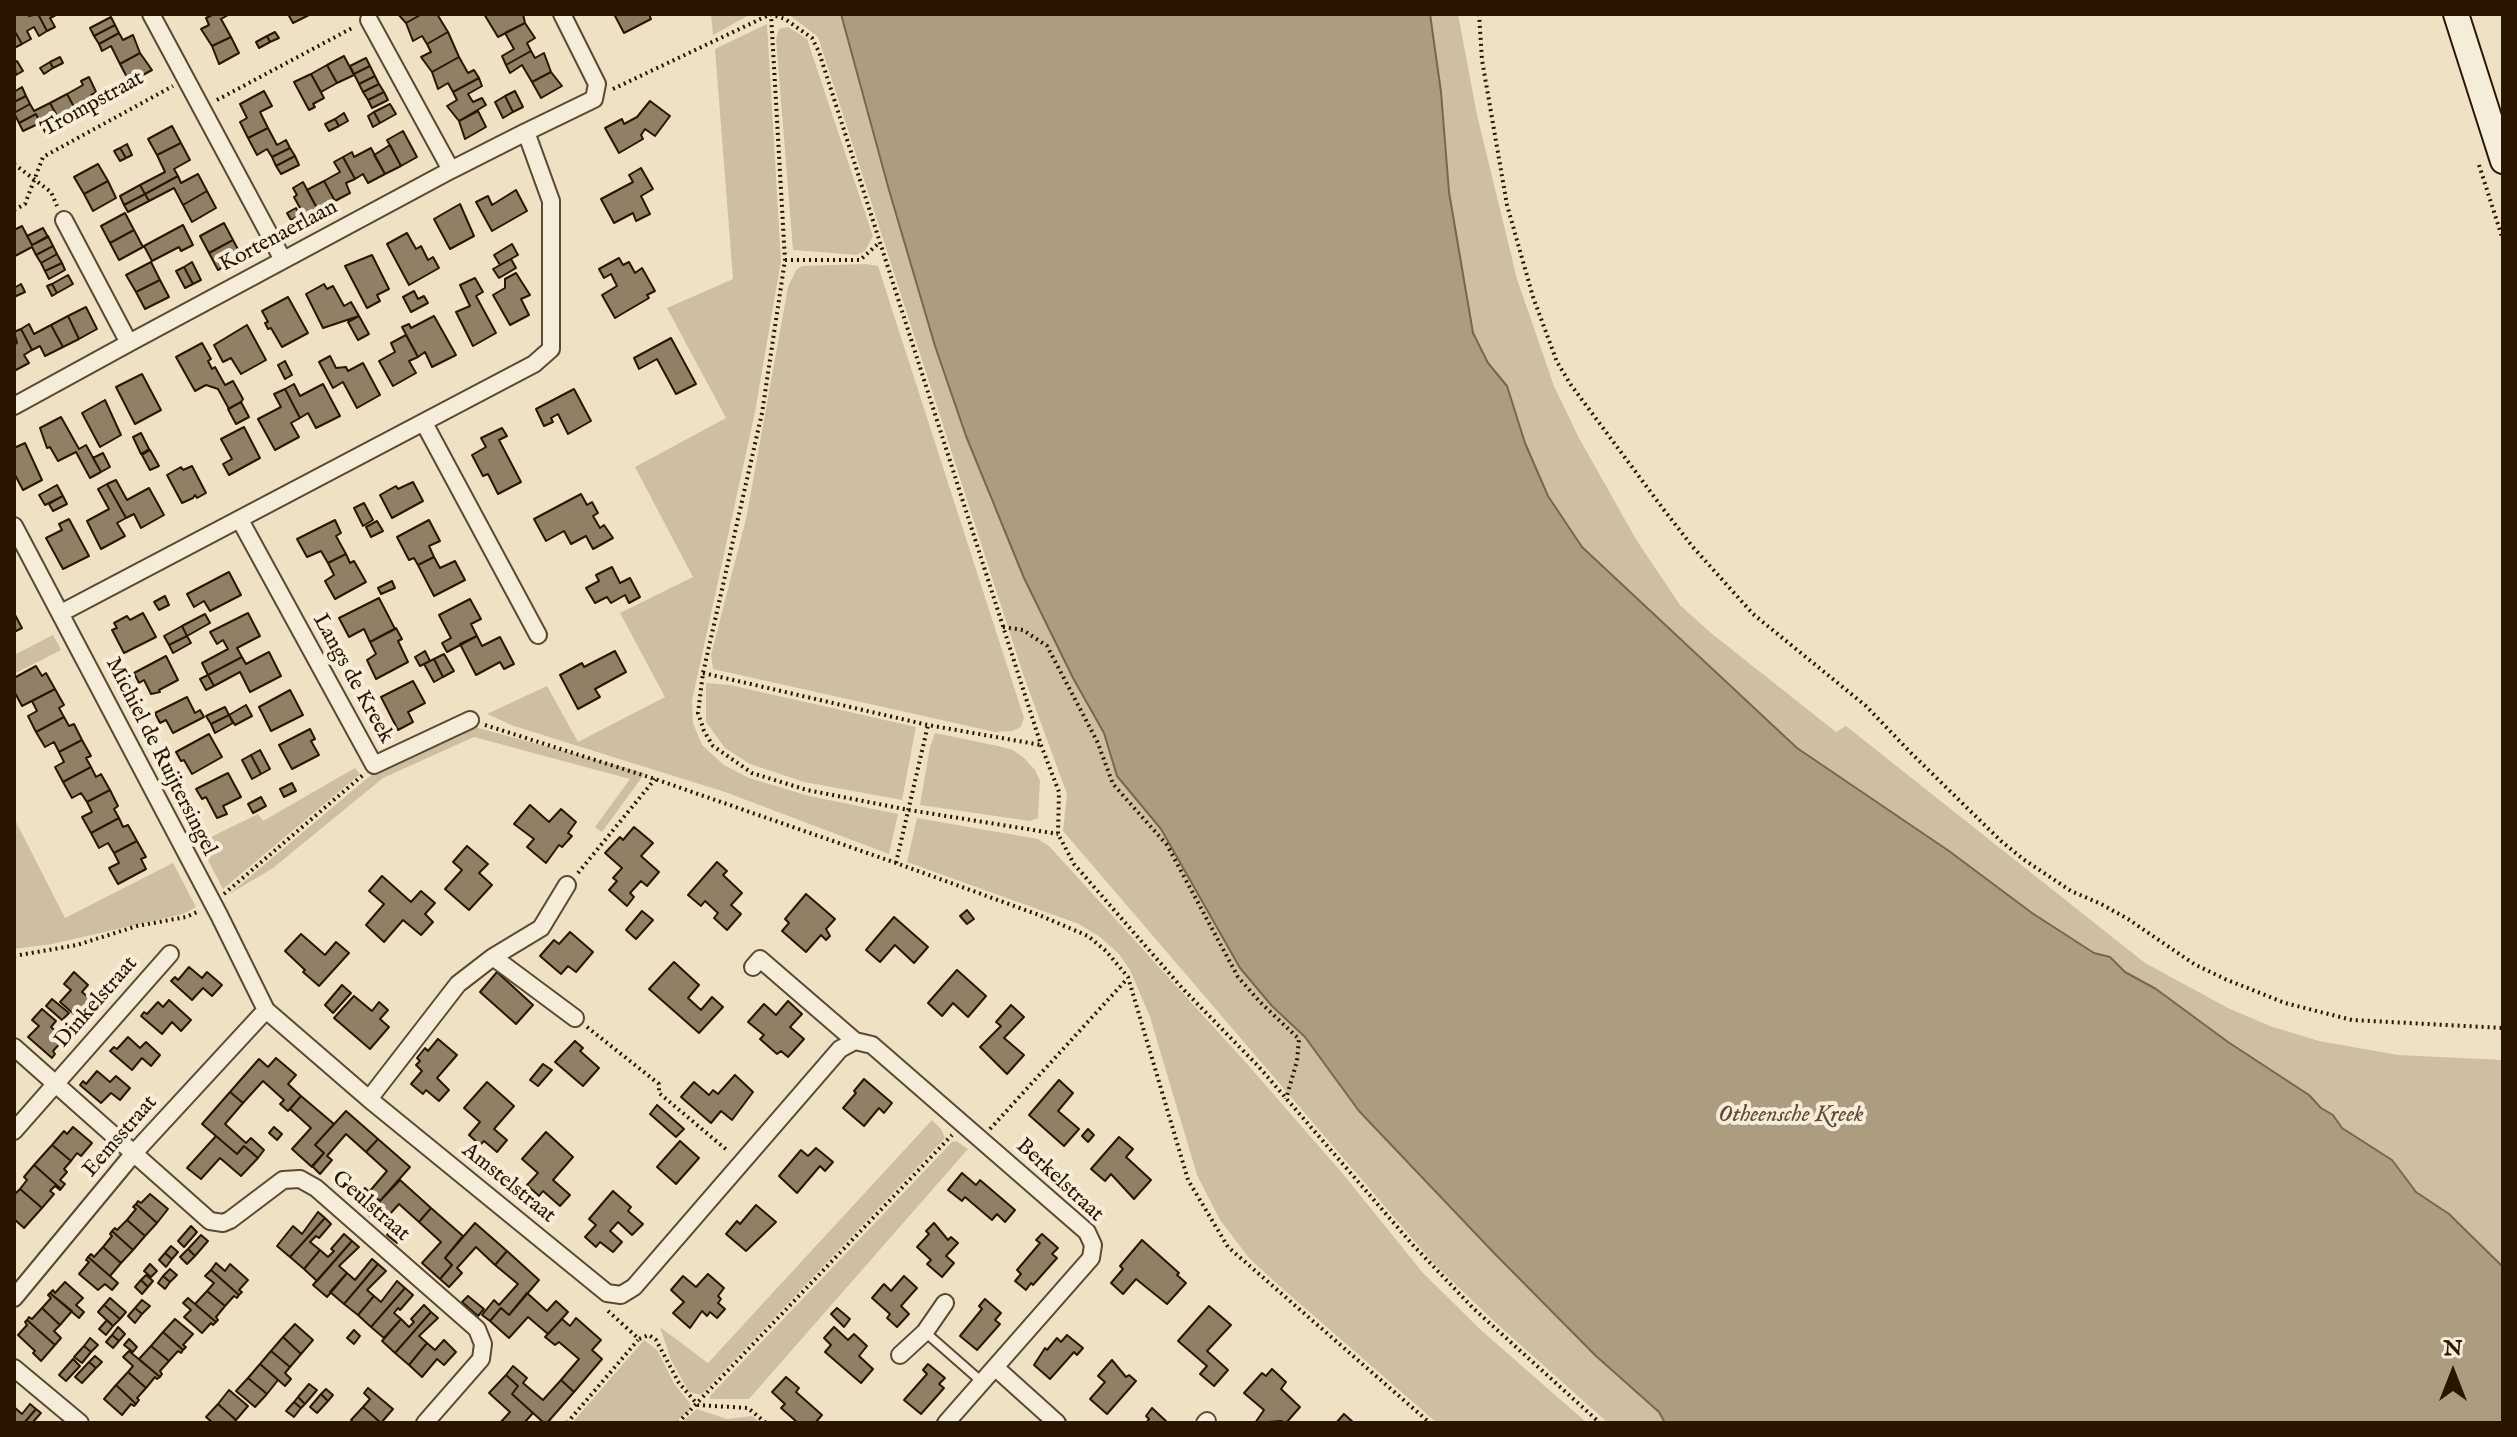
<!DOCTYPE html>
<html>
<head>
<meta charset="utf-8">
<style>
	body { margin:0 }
	#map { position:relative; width:2517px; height:1437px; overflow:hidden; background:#efe2c4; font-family:"IM FELL English",serif }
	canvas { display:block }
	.frame { position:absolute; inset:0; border:16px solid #2a1600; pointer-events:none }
	.north { position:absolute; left:2413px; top:1333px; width:80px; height:80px; -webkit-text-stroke:6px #f5ecd9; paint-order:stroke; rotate:0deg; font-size:22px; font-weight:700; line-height:32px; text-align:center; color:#2a1600 }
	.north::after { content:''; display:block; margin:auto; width:28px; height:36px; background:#2a1600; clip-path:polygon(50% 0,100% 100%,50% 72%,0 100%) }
</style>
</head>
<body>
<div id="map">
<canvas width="2517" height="1437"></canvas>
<div class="frame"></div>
<div class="north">N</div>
</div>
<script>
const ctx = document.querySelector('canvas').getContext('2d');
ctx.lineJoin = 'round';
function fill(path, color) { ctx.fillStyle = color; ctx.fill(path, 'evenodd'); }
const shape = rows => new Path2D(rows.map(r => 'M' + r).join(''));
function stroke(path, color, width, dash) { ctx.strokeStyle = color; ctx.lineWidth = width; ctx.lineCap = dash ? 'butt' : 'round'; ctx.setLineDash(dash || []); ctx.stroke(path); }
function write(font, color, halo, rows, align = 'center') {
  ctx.font = font + ' "IM FELL English",serif'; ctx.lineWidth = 8; ctx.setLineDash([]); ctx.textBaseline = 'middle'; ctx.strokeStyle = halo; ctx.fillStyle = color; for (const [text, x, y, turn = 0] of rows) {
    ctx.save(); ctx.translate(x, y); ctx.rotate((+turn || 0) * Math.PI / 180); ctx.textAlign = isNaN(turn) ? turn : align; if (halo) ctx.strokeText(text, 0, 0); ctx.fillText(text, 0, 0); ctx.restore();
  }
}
fill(shape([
	[711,14,751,14,713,35],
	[788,14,841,14,889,190,935,346,966,436,991,501,1073,678,1104,733,1117,776,1161,829,1240,968,1272,1006,1305,1037,1359,1111,1494,1253,1596,1356,1659,1412,1665,1423,1608,1423,1496,1323,1435,1265,1063,831,1067,794,1024,677,818,37],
	[1430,14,1458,14,1477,115,1517,279,1554,386,1579,438,1637,541,1680,605,1711,633,1836,732,1846,726,2145,963,2228,1008,2270,1026,2319,1041,2398,1055,2503,1060,2503,1267,2449,1214,2416,1192,2392,1160,2342,1128,2333,1115,2321,1108,2309,1095,2228,1042,2156,989,2125,972,2110,957,2094,953,2032,913,1949,851,1797,748,1582,547,1548,496,1525,443,1507,386,1488,363,1473,333,1449,192,1441,92],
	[767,24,781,261,755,412,692,701,693,723,702,745,724,765,749,778,809,796,898,814,889,854,725,792,514,726,487,714,547,686,578,742,665,697,620,613,693,577,635,467,726,418,667,308,733,279,715,49],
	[788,27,807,39,873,236,865,251,857,255,793,250,776,39,779,29],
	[866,264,878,266,1024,718,1021,727,1012,731,995,732,713,669,711,655,746,519,788,287,796,270,802,266],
	[53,635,61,650,14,674,14,655],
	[706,683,730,685,916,727,902,800,804,782,750,764,725,748,706,722],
	[471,726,645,773,602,832,595,827,630,779,474,737,383,778,273,868,228,895,377,770],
	[935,733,998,746,1013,750,1024,758,1035,770,1040,781,1038,818,1030,821,920,805,930,747],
	[355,768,360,774,223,889,199,843,258,814,263,821],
	[14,818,65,918,173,863,196,907,183,914,52,944,14,949],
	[917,818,1038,839,1049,846,1249,1066,1343,1174,1423,1273,1482,1331,1587,1423,1437,1423,1275,1282,1249,1258,1220,1220,1197,1175,1150,1017,1130,970,1119,954,1100,937,1079,924,907,862],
	[932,1120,941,1129,945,1138,701,1395,689,1392,671,1360,660,1327,708,1363],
	[956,1141,968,1149,749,1399,710,1399,710,1396,952,1142],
	[644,1340,657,1350,675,1385,690,1403,690,1410,674,1423,572,1423],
	[697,1409,727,1419,752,1416,760,1423,681,1423]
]), '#cebfa3');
const water = shape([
	[841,14,1430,14,1441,92,1449,192,1473,333,1488,363,1507,386,1525,443,1548,496,1582,547,1797,748,1949,851,2032,913,2094,953,2110,957,2125,972,2156,989,2228,1042,2309,1095,2321,1108,2333,1115,2342,1128,2392,1160,2416,1192,2449,1214,2503,1267,2503,1423,1665,1423,1659,1412,1596,1356,1494,1253,1359,1111,1305,1037,1272,1006,1240,968,1161,829,1117,776,1104,733,1073,678,1024,578,966,436,935,346,889,190,841,14]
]);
fill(water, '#ac9d81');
stroke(water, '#78674d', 2);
const building = shape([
	[14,14,28,14,29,16,38,14,47,31,39,36,34,27,27,31,31,39,22,44,14,30,14,14],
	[38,14,58,14,50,18,55,27,47,31,38,14],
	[214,14,230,14,221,19,231,37,212,46,201,29,209,25,206,18,214,14],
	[288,14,311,14,293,23,288,14],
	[398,14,422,14,406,23,398,14],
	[422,14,437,14,448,32,427,44,422,36,413,41,406,23,422,14],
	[484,14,523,14,525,23,498,37,484,14],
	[614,14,649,14,651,19,624,33,614,14],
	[111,17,115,25,94,36,90,28,111,17],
	[525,23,535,38,527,43,531,51,506,65,502,56,514,49,505,33,525,23],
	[115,25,119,33,99,44,94,36,115,25],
	[14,30,22,44,14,48,14,30],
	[275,32,279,38,270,42,267,36,275,32],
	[448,32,459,57,432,72,421,57,431,52,427,44,448,32],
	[119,33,123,40,133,35,140,53,120,64,111,46,102,51,99,44,119,33],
	[267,36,270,42,259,48,256,42,267,36],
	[231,37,239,53,219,64,212,46,231,37],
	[531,51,535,58,544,53,551,72,532,82,522,65,510,73,506,65,531,51],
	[140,53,152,70,141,76,145,82,126,93,122,85,129,81,120,64,140,53],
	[344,56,354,75,337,83,327,65,344,56],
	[60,57,63,63,53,68,50,62,60,57],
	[459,57,468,73,474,70,479,78,453,92,448,83,438,89,432,72,459,57],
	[366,58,370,66,354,74,350,66,366,58],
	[17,61,23,71,16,75,14,63,17,61],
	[50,62,53,68,44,74,40,68,50,62],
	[327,65,337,83,321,92,311,74,327,65],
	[370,66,375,76,359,84,354,74,370,66],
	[551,72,562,86,541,98,532,82,551,72],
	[311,74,324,98,313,104,315,107,309,110,294,82,311,74],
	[375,76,379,84,363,92,359,84,375,76],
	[89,77,96,92,91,95,96,105,79,116,67,94,83,85,81,81,89,77],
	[479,78,482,86,468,94,473,102,482,98,486,105,459,121,447,106,457,100,453,92,479,78],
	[379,84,384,92,368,100,363,92,379,84],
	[22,87,26,96,14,102,14,92,22,87],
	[264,91,272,106,260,112,268,128,248,138,240,122,247,118,240,104,264,91],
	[515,91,523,107,513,112,505,96,515,91],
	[384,92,388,100,372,108,368,100,384,92],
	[67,94,79,116,61,123,50,103,67,94],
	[26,96,30,104,14,113,14,102,26,96],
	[505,96,513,112,503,118,495,102,505,96],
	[650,101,670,116,655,136,645,129,641,135,643,139,619,153,605,128,622,119,624,124,637,117,650,101],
	[50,103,61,123,46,134,36,114,19,123,14,113,30,104,34,111,50,103],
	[390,104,396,114,380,123,374,112,390,104],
	[478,111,486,127,465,139,459,121,478,111],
	[374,112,380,123,373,127,368,116,374,112],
	[344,113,348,121,339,126,335,119,344,113],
	[36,114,40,123,23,131,19,123,36,114],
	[335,119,339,126,329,131,325,124,335,119],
	[172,126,181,143,157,155,148,139,172,126],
	[268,128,277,145,286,140,290,148,272,157,267,149,257,155,248,138,268,128],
	[403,131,417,157,401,166,387,140,403,131],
	[181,143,190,160,174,169,178,176,145,194,140,185,165,172,157,155,181,143],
	[127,144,132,155,126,158,120,148,127,144],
	[390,145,401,166,385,174,374,155,390,145],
	[120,148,126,158,120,161,114,151,120,148],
	[290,148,295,156,276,166,272,157,290,148],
	[371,148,385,174,368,183,363,174,355,179,343,157,352,152,354,157,371,148],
	[295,156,299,165,281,174,276,166,295,156],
	[343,157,355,179,346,183,350,193,335,201,324,181,340,172,334,162,343,157],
	[98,164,108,181,84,194,74,177,98,164],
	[641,168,653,189,641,196,650,214,636,221,633,213,614,223,601,199,633,182,629,175,641,168],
	[198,174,207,191,183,205,174,188,149,201,145,194,178,176,181,183,198,174],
	[108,181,116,198,93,211,84,194,108,181],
	[324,181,335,201,318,210,307,190,324,181],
	[303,182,318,210,305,217,294,197,297,195,293,188,303,182],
	[140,185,145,194,124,205,120,196,140,185],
	[516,190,527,211,492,231,476,202,488,196,492,205,516,190],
	[207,191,216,208,192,222,183,205,207,191],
	[145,194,149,201,128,212,124,205,145,194],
	[460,204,474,236,450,249,434,219,460,204],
	[296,208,300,215,291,220,287,213,296,208],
	[125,213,134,230,110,243,101,226,125,213],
	[224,223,233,240,209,253,200,236,224,223],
	[183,225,193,245,181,251,179,247,152,261,144,246,183,225],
	[22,226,32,245,48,236,53,246,36,255,32,247,15,256,14,230,22,226],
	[43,228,48,237,32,245,27,236,43,228],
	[134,230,143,247,119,260,110,243,134,230],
	[407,233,416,249,421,246,428,260,433,257,439,268,409,285,387,244,407,233],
	[233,240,242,257,218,270,209,253,233,240],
	[512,244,518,255,500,265,494,255,512,244],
	[53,246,57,254,41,263,36,255,53,246],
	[57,254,62,263,45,271,41,263,57,254],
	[372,255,389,289,377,295,380,301,367,308,345,266,372,255],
	[619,258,623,265,629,262,635,273,642,268,655,291,647,295,649,298,615,318,602,295,617,286,611,274,604,278,599,269,619,258],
	[511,259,516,268,499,278,493,269,511,259],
	[151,262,160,280,136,292,126,275,151,262],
	[192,262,201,280,193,284,184,267,192,262],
	[62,263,65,270,49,279,45,271,62,263],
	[184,267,193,284,185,288,176,271,184,267],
	[516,273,530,295,521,299,529,315,510,325,493,295,505,288,505,279,516,273],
	[68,275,73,284,57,293,52,284,68,275],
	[475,278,483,292,476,296,496,333,473,346,456,312,470,306,460,285,475,278],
	[160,280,169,297,145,309,136,292,160,280],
	[21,284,25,292,14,297,14,288,21,284],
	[52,284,57,293,52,296,47,286,52,284],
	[324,284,327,289,333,286,344,306,351,302,359,316,323,328,306,294,324,284],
	[414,291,418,299,424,296,428,303,411,312,403,297,414,291],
	[288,297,308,333,282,347,271,328,268,329,265,323,268,322,262,311,288,297],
	[86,307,97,329,79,339,68,316,86,307],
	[68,316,79,339,63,347,51,325,68,316],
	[359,316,369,334,358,340,348,322,359,316],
	[434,316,456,355,432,367,425,352,418,357,402,327,409,324,411,328,434,316],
	[29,324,34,334,51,325,63,347,45,356,40,346,32,350,21,329,29,324],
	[247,325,266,360,241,374,231,358,223,362,214,345,247,325],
	[21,329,32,350,24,355,29,363,14,371,14,345,17,343,14,332,21,329],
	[406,335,418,357,409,361,416,373,393,386,379,361,395,352,391,343,406,335],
	[671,338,696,384,676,394,657,359,639,369,634,358,671,338],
	[202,343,211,359,208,361,212,369,215,367,225,385,233,381,243,399,241,402,229,409,218,389,206,385,195,391,176,357,202,343],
	[330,356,336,368,346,367,348,371,363,363,380,395,357,408,343,382,333,388,319,362,330,356],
	[285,361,292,375,285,379,278,365,285,361],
	[142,374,161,410,135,424,116,387,142,374],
	[294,384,300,396,323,384,340,416,316,428,308,413,300,418,285,389,294,384],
	[285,389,300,418,291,423,299,437,275,450,258,419,281,407,274,394,285,389],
	[574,389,591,421,568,434,558,414,551,418,553,422,544,426,536,409,574,389],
	[105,400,121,435,100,447,82,413,105,400],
	[241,402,249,417,236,424,228,409,241,402],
	[61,417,79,449,86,445,101,472,90,478,76,452,58,461,50,447,47,448,40,428,61,417],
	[244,427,260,458,229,475,223,464,232,459,221,439,244,427],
	[502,428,507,436,499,440,521,482,498,494,488,474,483,476,472,455,486,447,481,438,502,428],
	[141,433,149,449,141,454,133,437,141,433],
	[25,443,42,480,23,490,14,473,14,448,25,443],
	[150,450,159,466,150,470,142,455,150,450],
	[103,453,110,467,101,472,93,458,103,453],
	[192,466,206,493,197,498,195,495,193,498,182,503,167,475,181,467,183,470,192,466],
	[116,480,127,500,149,488,164,515,141,528,134,514,126,518,107,484,116,480],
	[413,482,423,501,392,518,380,495,396,486,398,489,413,482],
	[107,484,126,518,117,523,125,536,101,549,87,521,109,509,98,489,107,484],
	[57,485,63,496,45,505,39,495,57,485],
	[581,494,587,505,592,502,598,513,593,516,600,528,604,525,613,538,593,549,586,536,571,544,564,531,546,541,534,519,581,494],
	[63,496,67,504,53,511,49,504,63,496],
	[364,503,373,520,363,526,354,508,364,503],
	[69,519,89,556,63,569,46,538,62,530,59,524,69,519],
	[335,520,341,533,336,536,346,554,328,563,321,551,307,557,297,539,335,520],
	[429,520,440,541,429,546,434,557,418,565,414,558,409,560,397,537,429,520],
	[377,521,383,531,371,537,366,527,377,521],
	[346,554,350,563,354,561,366,582,335,599,325,581,334,575,328,563,346,554],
	[434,557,440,568,455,561,465,580,434,596,418,565,434,557],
	[612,567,620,583,630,578,640,597,629,603,625,595,611,603,607,597,595,603,586,588,599,581,596,575,612,567],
	[229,572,241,595,210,611,204,601,194,607,187,594,229,572],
	[392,581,395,588,381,594,378,588,392,581],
	[165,596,169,605,159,610,154,602,165,596],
	[379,598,395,629,370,642,364,629,349,637,339,618,379,598],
	[470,599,481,619,471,624,477,636,447,652,442,643,451,638,439,615,470,599],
	[14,613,22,628,14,632,14,613],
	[143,613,156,637,124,653,112,630,117,628,114,623,127,616,130,620,143,613],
	[248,613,260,636,237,648,242,657,208,675,202,663,228,649,223,640,217,644,210,632,248,613],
	[205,614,210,623,187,636,182,626,205,614],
	[182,626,187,636,169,645,164,636,182,626],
	[396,628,402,639,398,641,408,662,376,679,367,660,376,654,370,642,396,628],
	[187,636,191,643,173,653,169,645,187,636],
	[477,636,482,646,500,637,514,664,504,669,500,662,476,675,460,644,477,636],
	[425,651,430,661,420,666,415,657,425,651],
	[615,651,626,672,595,689,600,697,578,709,560,675,582,663,584,667,615,651],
	[269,652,281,676,250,692,240,672,214,686,208,675,242,657,246,664,269,652],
	[444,654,454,671,443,677,434,659,444,654],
	[166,656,178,680,159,690,160,692,151,694,144,680,139,683,134,673,166,656],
	[434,659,443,677,434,682,424,664,434,659],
	[36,666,42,676,46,673,55,689,22,706,14,691,14,678,36,666],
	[208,675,214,686,206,690,200,679,208,675],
	[413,681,425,703,408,712,413,722,398,730,381,697,413,681],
	[55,689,64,705,59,708,64,717,36,732,28,716,37,711,32,701,55,689],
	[290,690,303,715,271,731,259,707,290,690],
	[187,697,195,713,200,710,204,717,173,733,166,720,160,723,155,713,187,697],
	[246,705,252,716,235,725,229,715,246,705],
	[225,707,229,715,211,724,206,716,225,707],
	[229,715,233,723,215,733,211,724,229,715],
	[64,717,69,726,74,724,82,740,59,752,54,742,45,747,36,732,64,717],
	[310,729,315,739,311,741,319,755,292,769,279,745,310,729],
	[209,734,222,757,192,774,184,760,181,761,176,752,209,734],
	[82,740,91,756,86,758,91,767,63,782,55,767,64,762,59,752,82,740],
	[260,750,270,769,261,774,251,755,260,750],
	[251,755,261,774,252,779,242,760,251,755],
	[91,767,96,777,101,774,110,790,87,802,81,793,72,798,63,782,91,767],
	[228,773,241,797,223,806,227,814,217,818,206,797,202,799,196,789,228,773],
	[292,783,296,791,284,797,280,789,292,783],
	[110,790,118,806,114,809,119,818,91,833,82,817,92,812,87,802,110,790],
	[261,797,266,806,253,813,248,804,261,797],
	[530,805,549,822,561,809,576,822,568,833,572,836,562,847,559,845,546,863,527,847,534,839,514,824,530,805],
	[119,818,123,827,128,825,137,841,114,853,108,843,99,848,91,833,119,818],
	[634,827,653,843,641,856,659,872,647,886,641,881,630,893,634,897,627,906,609,890,617,881,613,878,622,868,605,853,620,837,623,840,634,827],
	[137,841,146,857,141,859,146,869,118,884,109,868,119,863,114,853,137,841],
	[467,846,488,864,479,873,492,885,469,910,445,889,462,870,453,862,467,846],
	[717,862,727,871,723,875,742,893,731,905,741,914,727,930,714,918,718,913,705,901,701,906,688,895,717,862],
	[382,876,411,902,421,891,435,903,425,914,433,922,421,935,403,920,384,942,366,925,384,904,369,891,382,876],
	[806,894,835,919,826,929,830,936,826,940,821,935,806,952,782,931,789,923,785,919,806,894],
	[967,910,974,919,967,924,960,916,967,910],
	[642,911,653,920,636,939,626,930,642,911],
	[894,917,928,947,914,963,895,945,880,962,866,950,894,917],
	[570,932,593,952,576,972,568,966,561,974,540,956,554,940,559,944,570,932],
	[301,934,325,955,336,942,349,953,319,986,303,972,305,970,285,951,301,934],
	[674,962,699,985,688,998,701,1010,712,997,723,1007,699,1033,649,989,674,962],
	[189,967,202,978,207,972,222,985,212,996,203,988,192,1000,171,981,175,977,178,980,189,967],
	[957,970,986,996,968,1017,953,1003,942,1016,928,1003,957,970],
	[74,972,88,985,82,992,95,1003,84,1016,87,1018,83,1022,60,1002,71,990,64,984,74,972],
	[497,972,533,1005,516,1024,480,992,497,972],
	[342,985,351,993,333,1013,325,1005,342,985],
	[354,996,372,1011,379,1002,388,1010,380,1019,389,1027,370,1049,334,1018,354,996],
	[52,999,69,1013,62,1020,46,1006,52,999],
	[169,1000,191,1020,181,1031,172,1022,162,1034,141,1016,144,1012,147,1014,158,1002,163,1007,169,1000],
	[788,1001,802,1014,790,1027,804,1039,788,1057,781,1051,777,1054,760,1039,764,1035,748,1022,764,1004,776,1015,788,1001],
	[1011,1005,1024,1017,1004,1038,1024,1055,1007,1074,980,1047,1001,1026,996,1022,1011,1005],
	[42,1009,56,1021,51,1027,64,1039,53,1051,55,1054,52,1058,28,1037,39,1026,32,1020,42,1009],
	[128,1037,140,1048,146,1042,160,1055,151,1066,142,1058,132,1070,110,1051,114,1047,117,1049,128,1037],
	[438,1039,457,1055,437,1078,449,1090,439,1101,426,1090,423,1094,411,1084,422,1071,416,1065,420,1061,417,1058,425,1048,428,1051,438,1039],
	[575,1041,583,1048,580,1051,599,1068,583,1086,555,1062,575,1041],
	[276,1058,296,1075,288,1084,301,1096,288,1111,280,1104,284,1100,263,1081,243,1103,230,1092,259,1059,268,1067,276,1058],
	[543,1064,552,1070,538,1086,530,1080,543,1064],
	[97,1071,110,1082,116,1076,130,1088,120,1100,111,1093,101,1103,80,1085,83,1081,86,1084,97,1071],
	[735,1075,753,1092,732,1120,721,1111,711,1123,681,1097,694,1082,709,1095,713,1090,718,1094,735,1075],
	[864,1079,892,1103,884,1113,879,1108,864,1126,843,1108,856,1093,854,1091,864,1079],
	[1059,1080,1073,1093,1058,1111,1079,1129,1064,1146,1029,1115,1059,1080],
	[487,1082,514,1106,494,1129,507,1140,497,1152,484,1141,480,1145,469,1135,480,1122,464,1108,487,1082],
	[230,1092,243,1103,225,1124,246,1143,251,1138,264,1150,258,1158,244,1146,237,1154,202,1124,230,1092],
	[301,1096,334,1124,315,1145,324,1153,312,1167,292,1149,311,1128,290,1109,301,1096],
	[657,1105,684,1129,676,1137,650,1114,657,1105],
	[346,1111,378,1139,366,1152,346,1134,327,1156,332,1160,320,1174,312,1166,324,1153,315,1145,346,1111],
	[73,1127,92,1143,81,1156,77,1153,71,1161,52,1145,64,1131,67,1134,73,1127],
	[274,1127,282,1134,277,1140,269,1133,274,1127],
	[1088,1129,1094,1135,1088,1142,1082,1136,1088,1129],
	[546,1132,573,1157,553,1180,570,1195,560,1206,543,1191,539,1196,527,1185,538,1173,522,1159,546,1132],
	[216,1136,237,1154,244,1146,258,1158,241,1176,220,1158,201,1179,187,1168,216,1136],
	[1119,1137,1133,1149,1126,1157,1151,1180,1134,1199,1111,1174,1105,1181,1091,1169,1119,1137],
	[378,1139,410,1167,380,1201,372,1194,361,1208,353,1201,365,1188,369,1192,387,1171,366,1152,378,1139],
	[680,1141,699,1158,676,1184,657,1167,680,1141],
	[52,1145,71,1161,64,1169,67,1172,60,1180,65,1184,61,1189,34,1165,52,1145],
	[816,1148,833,1162,825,1171,820,1166,797,1193,779,1176,801,1150,808,1156,816,1148],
	[34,1165,61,1189,60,1190,55,1186,50,1191,54,1194,42,1208,20,1189,27,1180,24,1177,34,1165],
	[962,1173,976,1185,980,1180,1015,1210,1005,1222,997,1214,992,1220,965,1197,962,1201,948,1190,962,1173],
	[400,1180,431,1208,419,1222,399,1204,380,1225,361,1208,372,1194,380,1201,400,1180],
	[20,1189,42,1208,24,1228,14,1219,14,1195,20,1189],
	[613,1191,631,1207,628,1211,643,1224,632,1235,618,1222,610,1231,622,1242,613,1252,600,1242,596,1247,585,1237,596,1225,589,1219,613,1191],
	[150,1194,168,1209,157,1223,136,1204,138,1201,141,1203,150,1194],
	[136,1204,157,1223,145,1236,127,1220,136,1209,133,1207,136,1204],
	[756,1205,776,1222,746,1251,726,1234,737,1221,740,1224,756,1205],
	[431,1208,463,1236,445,1258,452,1265,440,1279,422,1263,441,1242,419,1222,431,1208],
	[318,1212,325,1218,290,1257,277,1246,293,1226,302,1234,318,1212],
	[325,1218,331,1224,319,1238,316,1236,310,1242,320,1250,304,1269,290,1257,325,1218],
	[127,1220,145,1236,133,1250,112,1231,115,1228,117,1230,127,1220],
	[475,1223,507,1251,495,1265,476,1247,457,1268,462,1273,449,1287,440,1279,452,1265,445,1258,475,1223],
	[934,1223,948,1240,951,1237,958,1243,946,1256,954,1263,942,1277,927,1264,931,1260,917,1247,929,1234,926,1231,934,1223],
	[191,1226,197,1232,184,1247,178,1241,191,1226],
	[394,1226,404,1234,397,1243,387,1235,394,1226],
	[112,1231,133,1250,121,1263,103,1247,112,1236,110,1234,112,1231],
	[344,1234,352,1241,317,1281,304,1269,320,1250,328,1257,334,1251,331,1249,344,1234],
	[1042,1234,1058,1248,1052,1254,1057,1258,1033,1285,1031,1283,1026,1290,1015,1281,1021,1274,1017,1270,1040,1243,1036,1240,1042,1234],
	[201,1235,208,1241,195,1256,188,1249,201,1235],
	[1142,1240,1179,1273,1177,1275,1186,1283,1167,1304,1136,1279,1123,1294,1111,1283,1123,1269,1120,1266,1142,1240],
	[352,1241,359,1247,339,1266,347,1273,327,1297,313,1285,352,1241],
	[171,1246,178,1252,172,1259,165,1253,171,1246],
	[103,1247,121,1263,110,1276,88,1257,91,1254,94,1257,103,1247],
	[188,1249,195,1256,187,1264,180,1257,188,1249],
	[507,1251,539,1280,509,1315,501,1308,490,1321,482,1315,494,1300,499,1305,518,1284,495,1265,507,1251],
	[165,1253,172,1259,166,1267,159,1260,165,1253],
	[88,1257,118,1283,112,1290,105,1284,98,1290,79,1274,89,1262,86,1260,88,1257],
	[372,1259,378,1264,344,1304,330,1292,347,1273,355,1280,372,1259],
	[216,1263,225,1271,230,1264,248,1280,239,1290,242,1292,239,1295,211,1270,216,1263],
	[150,1264,157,1271,151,1277,144,1271,150,1264],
	[378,1264,386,1271,367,1290,374,1296,358,1315,344,1304,378,1264],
	[170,1269,177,1275,170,1282,163,1276,170,1269],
	[211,1270,239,1295,237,1298,234,1296,225,1306,207,1291,214,1283,205,1276,211,1270],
	[708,1274,724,1288,718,1296,721,1299,718,1303,725,1309,717,1318,710,1312,707,1316,702,1311,690,1328,673,1313,684,1302,671,1290,683,1276,696,1287,708,1274],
	[146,1275,153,1281,148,1287,141,1280,146,1275],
	[163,1276,170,1282,165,1289,158,1283,163,1276],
	[904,1276,917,1288,901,1306,909,1314,897,1327,887,1318,890,1314,872,1298,884,1284,891,1291,904,1276],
	[141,1280,148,1287,142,1294,135,1287,141,1280],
	[397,1281,405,1288,371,1327,358,1315,374,1296,381,1302,397,1281],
	[65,1282,83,1298,76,1305,84,1312,79,1318,50,1293,53,1290,55,1293,65,1282],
	[405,1288,413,1295,400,1310,398,1308,394,1313,401,1319,384,1338,371,1327,405,1288],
	[207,1291,225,1306,216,1317,218,1320,216,1322,195,1304,207,1291],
	[50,1293,72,1311,60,1325,42,1308,51,1298,48,1295,50,1293],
	[527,1293,547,1311,556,1301,568,1312,548,1334,528,1317,509,1338,490,1321,501,1308,509,1315,527,1293],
	[468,1296,484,1309,478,1316,462,1302,468,1296],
	[110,1298,126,1312,120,1319,104,1305,110,1298],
	[188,1298,216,1322,213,1325,211,1323,202,1333,184,1317,191,1310,183,1303,188,1298],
	[985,1299,1001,1313,995,1320,1000,1324,977,1350,960,1336,982,1309,979,1306,985,1299],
	[142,1300,150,1306,142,1314,135,1308,142,1300],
	[104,1305,120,1319,113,1326,98,1312,104,1305],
	[424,1305,431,1312,395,1353,382,1341,401,1319,409,1327,414,1322,411,1319,424,1305],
	[1209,1306,1231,1325,1207,1351,1228,1370,1214,1386,1200,1374,1207,1366,1178,1341,1209,1306],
	[42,1308,60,1325,54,1331,61,1338,55,1345,27,1320,29,1317,32,1319,42,1308],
	[135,1308,142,1314,135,1323,128,1316,135,1308],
	[837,1308,850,1319,844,1327,831,1314,837,1308],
	[431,1312,438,1318,419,1336,427,1343,409,1365,395,1353,431,1312],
	[576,1318,601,1340,592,1350,602,1359,574,1392,561,1380,579,1359,559,1342,555,1345,545,1337,562,1319,570,1326,576,1318],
	[175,1319,193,1334,183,1345,186,1347,183,1350,163,1332,175,1319],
	[27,1320,55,1345,41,1361,33,1353,35,1351,18,1335,27,1325,25,1322,27,1320],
	[107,1320,113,1326,106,1335,99,1329,107,1320],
	[295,1324,313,1340,301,1354,283,1337,295,1324],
	[118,1327,125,1334,119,1341,112,1335,118,1327],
	[834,1327,848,1340,854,1334,867,1346,859,1356,873,1369,861,1383,825,1352,831,1345,824,1338,834,1327],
	[354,1330,360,1336,354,1344,347,1338,354,1330],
	[163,1332,183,1350,181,1353,178,1351,169,1361,151,1346,163,1332],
	[112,1335,119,1341,113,1348,106,1342,112,1335],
	[1067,1335,1083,1348,1077,1355,1074,1352,1050,1379,1034,1365,1045,1348,1047,1350,1057,1338,1061,1342,1067,1335],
	[283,1337,301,1354,290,1367,271,1351,283,1337],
	[90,1338,98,1345,91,1352,84,1346,90,1338],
	[129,1339,137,1347,133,1352,124,1345,129,1339],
	[444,1340,456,1352,444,1365,437,1359,422,1377,409,1365,427,1343,435,1350,444,1340],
	[84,1346,91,1352,82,1363,74,1357,84,1346],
	[151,1346,169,1361,160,1371,162,1374,160,1377,139,1359,151,1346],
	[129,1351,160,1377,157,1379,155,1377,146,1388,128,1372,133,1366,123,1357,129,1351],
	[271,1351,290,1367,285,1373,291,1379,285,1386,260,1364,271,1351],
	[95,1356,102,1362,96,1368,89,1362,95,1356],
	[73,1359,80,1366,66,1381,59,1375,73,1359],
	[1112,1360,1126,1377,1129,1375,1136,1381,1107,1414,1090,1399,1105,1382,1098,1376,1112,1360],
	[89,1362,96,1368,82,1383,75,1377,89,1362],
	[260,1364,278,1380,267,1394,248,1378,260,1364],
	[928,1364,945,1378,939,1384,944,1388,921,1414,904,1400,927,1374,923,1370,928,1364],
	[513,1366,527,1378,523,1383,543,1400,561,1380,574,1392,547,1423,544,1423,512,1394,518,1386,506,1375,513,1366],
	[1272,1369,1286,1382,1281,1389,1300,1407,1286,1423,1281,1421,1255,1423,1264,1410,1244,1393,1262,1373,1266,1376,1272,1369],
	[128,1372,146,1388,137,1398,139,1400,136,1404,116,1385,128,1372],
	[506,1375,518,1386,512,1394,533,1413,524,1423,500,1423,510,1412,489,1393,506,1375],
	[786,1377,799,1388,796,1392,822,1415,815,1423,798,1423,781,1408,785,1404,772,1392,786,1377],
	[248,1378,267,1394,255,1407,236,1391,248,1378],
	[309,1384,317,1390,305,1404,298,1397,309,1384],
	[116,1385,136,1404,134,1406,131,1404,122,1415,104,1399,116,1385],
	[368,1388,393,1409,381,1423,363,1407,370,1399,364,1393,368,1388],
	[326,1389,333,1395,328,1401,321,1394,326,1389],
	[229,1390,248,1406,236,1420,218,1404,229,1390],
	[321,1394,328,1401,317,1413,310,1407,321,1394],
	[298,1397,305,1404,301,1408,294,1402,298,1397],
	[294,1402,301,1408,294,1417,286,1411,294,1402],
	[30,1404,36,1409,24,1423,14,1423,14,1407,22,1414,30,1404],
	[218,1404,236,1420,233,1423,213,1423,206,1417,218,1404],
	[363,1407,381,1423,354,1423,351,1420,363,1407],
	[1152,1408,1168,1423,1146,1423,1149,1419,1146,1416,1152,1408],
	[36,1409,41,1413,32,1423,24,1423,36,1409],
	[1344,1414,1354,1423,1336,1423,1344,1414]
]);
fill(building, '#908066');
stroke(building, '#2a1600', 2);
const lane = shape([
	[925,1332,982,1382]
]);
const street = shape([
	[151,14,283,260],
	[369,20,451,170],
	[64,220,129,343,451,170,526,132],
	[14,406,129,343],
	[424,423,538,635],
	[240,520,374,765,470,720],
	[14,526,219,915,266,1010,369,1099,607,1293,621,1295,634,1287,840,1049,855,1041,872,1045,1087,1232,1093,1245,1091,1258,946,1423],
	[61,613,534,364,551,349,551,201,526,132,594,99,597,84,562,14],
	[567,885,541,928,493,957,575,1018],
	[753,967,760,959,855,1041],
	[14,1047,210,1221,223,1223,230,1220,283,1180,300,1179,316,1188,477,1329,483,1344,481,1359,425,1423],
	[369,1099,458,984,493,957],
	[14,1131,170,954],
	[14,1298,134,1153,266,1010],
	[900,1355,925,1332,945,1303],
	[14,1368,80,1423],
	[997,1369,1057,1423],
	[1205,1423,1207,1421]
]);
const secondary = shape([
	[2456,14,2503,161]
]);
stroke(lane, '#5b4931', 12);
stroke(street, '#5b4931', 20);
stroke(secondary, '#2a1600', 28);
stroke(shape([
	[770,14,785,19,812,38,819,52,1041,745,1059,792,1058,834,1074,864,1183,989,1259,1067,1412,1244,1473,1308,1600,1423],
	[1479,14,1482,60,1507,205,1533,297,1557,362,1571,385,1664,510,1692,546,1753,614,1866,706,1910,752,2001,841,2023,859,2071,891,2101,904,2128,919,2194,964,2225,979,2285,1003,2352,1020,2503,1028],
	[613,89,771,14,785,260,762,413,703,673,698,713,704,731,713,746,752,773,807,790,909,810,1058,834],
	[217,100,354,27],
	[14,164,51,192,57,206],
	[2479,165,2503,240],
	[14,210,25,204,43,157,173,86],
	[785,260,860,260,880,242],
	[1003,627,1023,630,1047,646,1097,741,1113,784,1167,845,1238,977,1260,1002,1299,1039,1297,1061,1286,1099],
	[703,673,928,725,1041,745],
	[485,725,655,779,896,863,1039,915,1088,936,1106,951,1128,977,1188,1180,1228,1247,1430,1423],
	[896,863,928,725],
	[578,873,655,779],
	[224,894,363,775],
	[14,956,77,945,137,926,186,917,197,912],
	[587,1027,659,1084,659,1093,728,1151],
	[990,1129,1127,979],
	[608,1311,639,1339,649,1335,656,1340,679,1383,698,1405,748,1408,766,1423],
	[567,1423,638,1340],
	[678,1423,952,1135]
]), '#2a1600', 4, [2, 4]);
stroke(lane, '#f5ecd9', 8);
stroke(street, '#f5ecd9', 16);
stroke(secondary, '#f5ecd9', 24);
write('22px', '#2a1600', '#f5ecd9', [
	["Trompstraat",93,105,-29],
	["Kortenaerlaan",279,237,-28],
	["Langs de Kreek",352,679,61],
	["Michiel de Ruijtersingel",160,757,63],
	["Dinkelstraat",97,1003,-49],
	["Eemsstraat",121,1137,-49],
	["Berkelstraat",1059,1181,43],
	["Amstelstraat",508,1184,39],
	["Geulstraat",370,1207,41]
]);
write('italic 24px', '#5e4c34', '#f5ecd9', [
	["Otheensche Kreek",1791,1116]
]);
</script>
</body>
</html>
